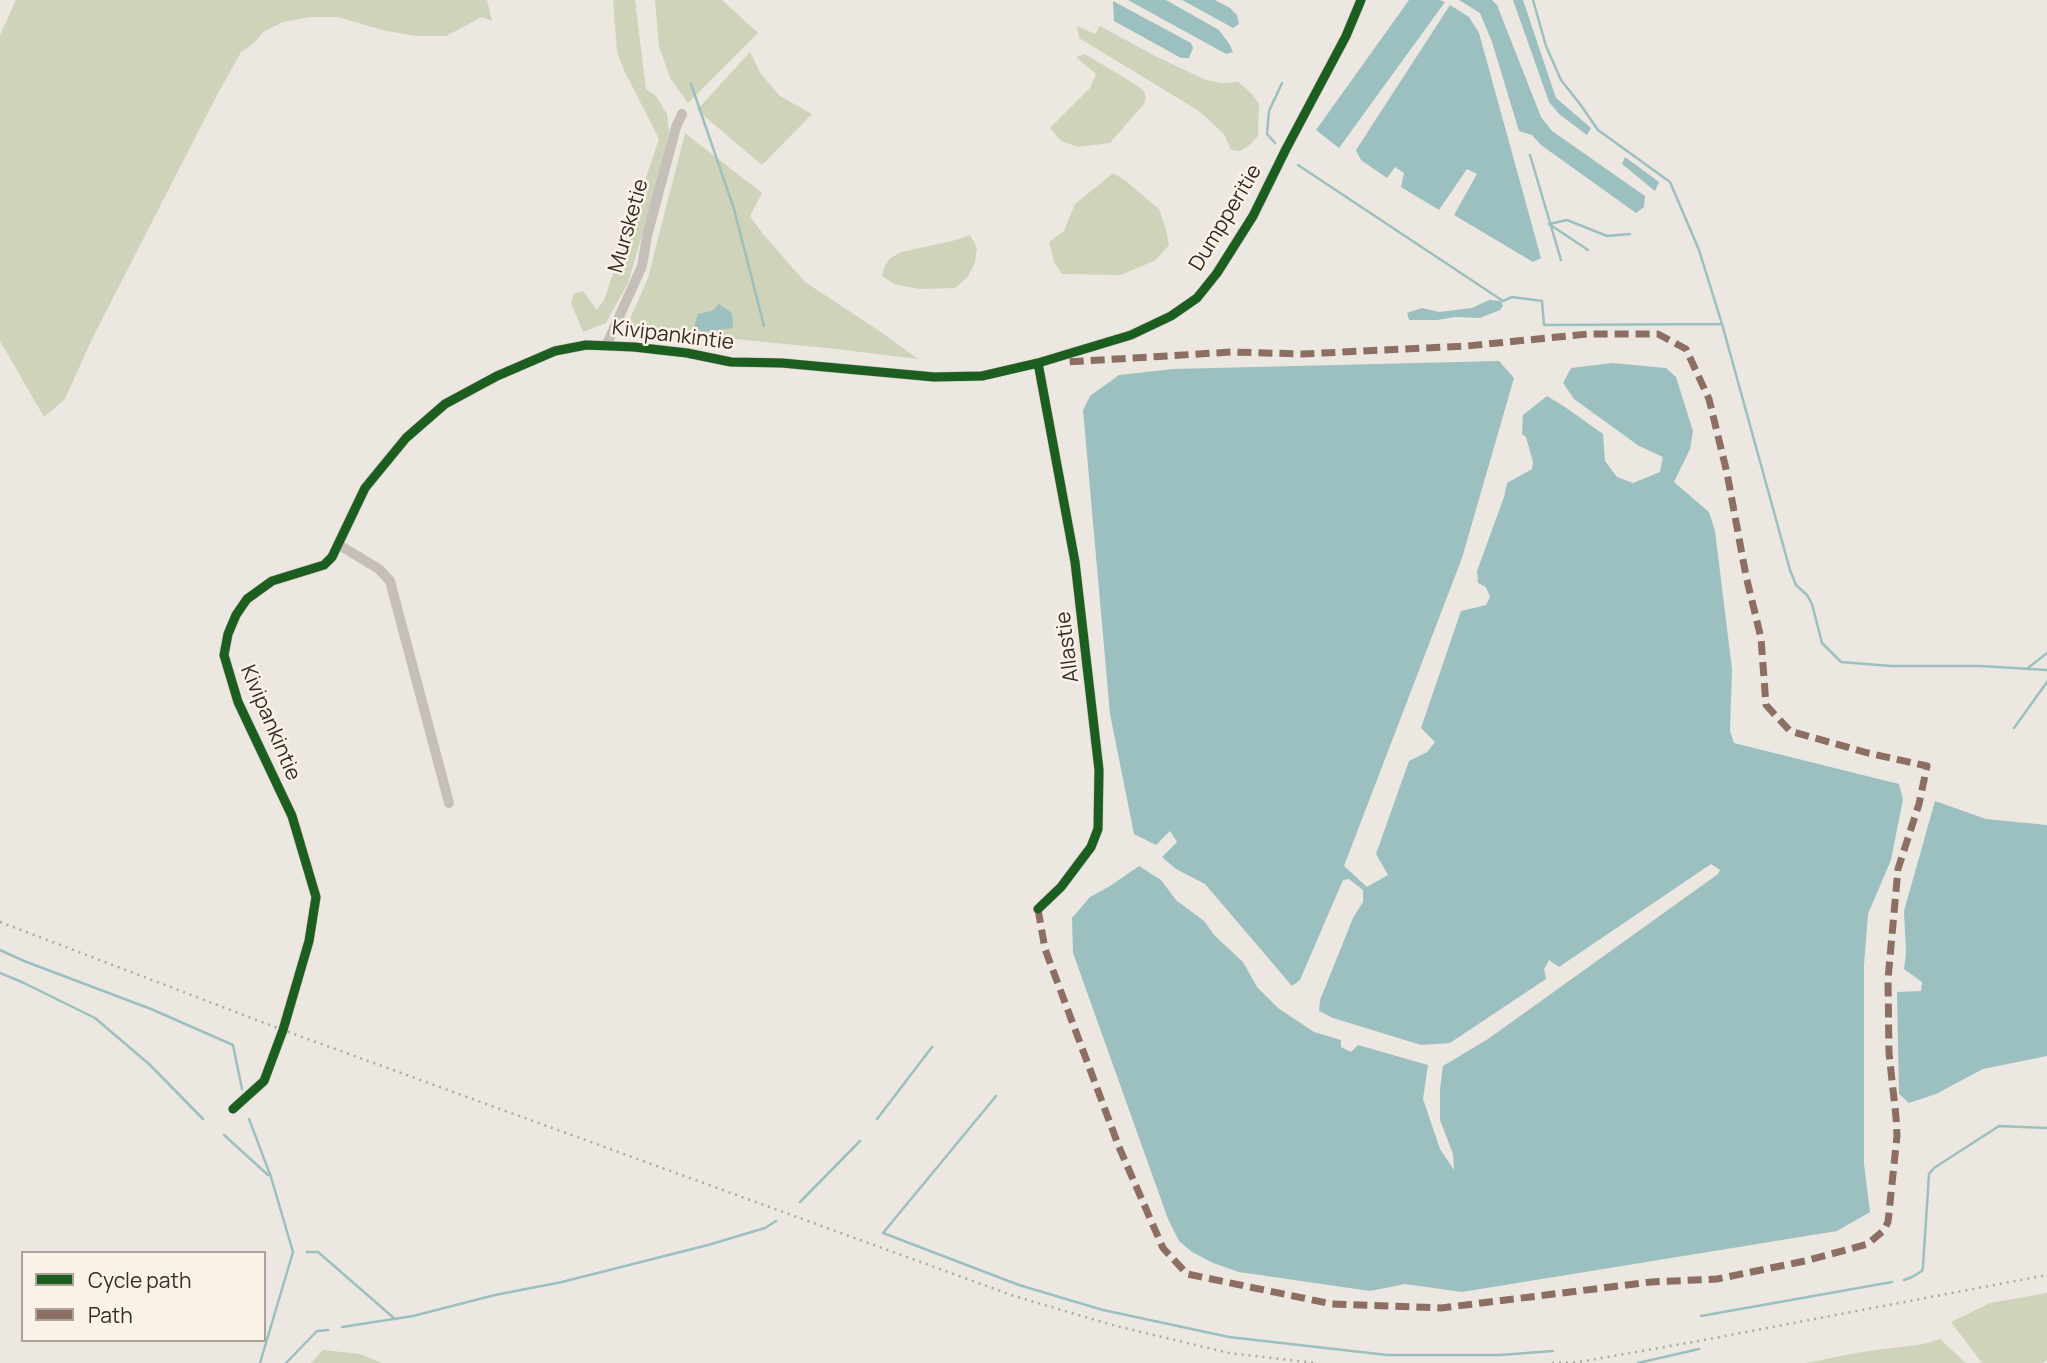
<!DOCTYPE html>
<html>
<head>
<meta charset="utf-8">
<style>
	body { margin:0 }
	#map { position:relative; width:2047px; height:1363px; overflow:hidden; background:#ede7e1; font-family:Manrope,sans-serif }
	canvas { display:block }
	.legend { position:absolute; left:21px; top:1251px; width:245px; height:91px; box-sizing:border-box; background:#faf1e7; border:2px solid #aca29a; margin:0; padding:9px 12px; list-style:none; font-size:21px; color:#372c27 }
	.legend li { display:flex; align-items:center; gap:14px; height:35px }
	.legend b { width:35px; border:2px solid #aca29a }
</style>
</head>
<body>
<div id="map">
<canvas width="2047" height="1363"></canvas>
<ul class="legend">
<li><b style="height:9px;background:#1b5e20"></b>Cycle path</li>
<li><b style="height:9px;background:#8d6e63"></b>Path</li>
</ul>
</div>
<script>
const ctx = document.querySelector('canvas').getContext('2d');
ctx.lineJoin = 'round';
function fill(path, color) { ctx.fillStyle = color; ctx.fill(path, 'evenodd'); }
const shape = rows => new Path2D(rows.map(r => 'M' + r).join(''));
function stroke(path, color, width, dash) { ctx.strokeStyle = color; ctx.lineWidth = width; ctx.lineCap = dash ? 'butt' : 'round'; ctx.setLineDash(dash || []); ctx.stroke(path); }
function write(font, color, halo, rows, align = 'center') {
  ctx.font = font + ' Manrope,sans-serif'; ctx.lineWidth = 5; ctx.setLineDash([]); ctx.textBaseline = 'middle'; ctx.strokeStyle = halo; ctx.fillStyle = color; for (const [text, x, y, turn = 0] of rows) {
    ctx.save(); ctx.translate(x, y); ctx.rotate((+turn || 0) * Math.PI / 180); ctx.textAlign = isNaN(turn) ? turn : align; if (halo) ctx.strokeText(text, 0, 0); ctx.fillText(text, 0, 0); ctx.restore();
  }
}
fill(shape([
	[16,0,487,0,492,21,482,17,446,36,415,36,382,30,338,17,310,17,283,22,263,32,254,43,241,52,217,95,92,339,65,399,44,417,0,341,0,35],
	[613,0,635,0,646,89,656,96,667,114,669,132,656,188,628,283,606,323,583,332,571,303,574,294,583,291,597,310,604,300,659,139,624,70,617,52],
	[655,0,722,0,758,33,688,103,670,78,659,46],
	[1077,26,1095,34,1100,26,1155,56,1206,80,1221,83,1238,82,1252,94,1259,104,1258,136,1250,145,1240,151,1231,150,1224,134,1199,111,1079,38],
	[750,52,761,74,780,96,812,114,762,165,697,110],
	[1085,54,1133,83,1144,91,1146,98,1144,104,1110,143,1078,147,1061,141,1050,128,1090,88,1096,74,1076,57],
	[685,133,762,193,750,216,763,234,805,282,884,334,918,359,836,349,655,331,625,330,648,278],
	[1113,173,1126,181,1159,209,1166,229,1169,245,1156,260,1121,275,1062,274,1054,262,1049,242,1064,231,1075,204],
	[970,235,977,248,975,263,967,278,955,288,920,289,894,284,882,276,884,268,889,259,901,252,952,241],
	[2047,1293,2047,1360,2043,1363,1982,1363,1951,1322,1990,1303],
	[1940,1339,1966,1363,1806,1363,1861,1352,1924,1344],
	[323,1350,360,1354,382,1363,311,1363]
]), '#ced3ba');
fill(shape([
	[1128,0,1166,0,1219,30,1230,45,1233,52,1226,54],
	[1182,0,1215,0,1230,8,1237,15,1239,24,1233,28],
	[1409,0,1440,0,1445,2,1339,148,1316,130],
	[1459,0,1492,0,1497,5,1541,117,1552,131,1645,196,1644,207,1636,213,1541,145,1532,135,1519,131,1492,42,1480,13],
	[1513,0,1523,0,1556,98,1591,128,1587,135,1559,114,1549,102],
	[1113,1,1191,43,1193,48,1189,58,1181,58,1114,21],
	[1450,5,1469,17,1479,33,1541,258,1533,262,1454,215,1477,174,1467,169,1439,210,1401,187,1404,173,1395,167,1387,178,1361,160,1356,150],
	[1625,157,1659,182,1655,191,1622,164],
	[1489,300,1501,301,1503,306,1500,310,1480,318,1455,317,1437,320,1409,320,1407,313,1422,308,1439,312,1472,308],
	[719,304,732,313,733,328,703,332,694,327,698,314,712,311],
	[1499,361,1514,378,1462,558,1344,866,1367,887,1388,875,1376,854,1409,761,1427,752,1435,742,1421,728,1461,611,1486,605,1490,597,1486,587,1478,583,1477,571,1504,497,1507,483,1532,469,1533,462,1526,437,1522,434,1523,415,1547,396,1565,407,1603,434,1605,461,1617,477,1633,483,1660,472,1663,457,1639,446,1574,399,1563,383,1571,368,1612,363,1666,368,1676,377,1693,431,1690,449,1674,482,1709,512,1715,531,1732,669,1730,731,1734,743,1899,784,1903,799,1891,860,1868,914,1864,965,1864,1164,1870,1212,1837,1231,1462,1292,1405,1284,1370,1291,1239,1272,1213,1263,1192,1252,1179,1241,1168,1219,1073,953,1072,918,1090,897,1110,886,1139,866,1161,880,1176,900,1204,921,1215,936,1243,962,1257,987,1278,1008,1314,1032,1341,1040,1341,1047,1351,1052,1358,1045,1428,1065,1423,1099,1440,1149,1454,1170,1453,1154,1440,1120,1440,1089,1443,1066,1488,1039,1718,874,1720,870,1711,864,1559,967,1549,960,1544,969,1546,979,1450,1043,1421,1045,1333,1018,1319,1011,1320,1000,1353,918,1363,902,1363,890,1349,879,1343,880,1300,980,1292,986,1205,884,1176,869,1162,857,1177,842,1170,831,1156,845,1134,834,1110,714,1083,410,1090,396,1119,375,1173,369],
	[1935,801,1986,819,2047,825,2047,1056,1983,1069,1936,1094,1909,1103,1899,1094,1897,992,1921,991,1922,982,1904,969,1906,953,1904,911]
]), '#9bc0bf');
stroke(shape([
	[1533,0,1546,46,1561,80,1580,104,1598,130,1670,182,1699,250,1722,324,1790,570,1796,585,1807,595,1812,604,1822,643,1841,662,1891,666,1980,666,2047,670],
	[691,84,734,209,764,326],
	[1275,143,1267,134,1269,111,1282,83],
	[1530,155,1561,260],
	[1298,165,1503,301,1512,297,1542,301,1544,325,1722,324],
	[1549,224,1567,220,1607,236,1630,234],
	[1549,224,1588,250],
	[2028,668,2047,653],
	[2014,728,2047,682],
	[0,950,24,961,151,1009,233,1045,242,1089],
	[0,973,24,983,95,1018,149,1064,203,1119],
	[996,1096,883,1233,1019,1285,1103,1310,1229,1337,1387,1355,1500,1355,1553,1351],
	[249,1119,271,1177,293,1252,260,1363],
	[877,1119,932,1047],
	[224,1135,268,1175],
	[800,1202,860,1141],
	[307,1252,318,1252,395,1319],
	[1904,1280,1912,1277,1922,1271,1923,1266,1929,1174,1934,1168,1999,1126,2047,1128],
	[1701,1316,1892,1282],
	[342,1327,413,1316,495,1295,562,1282,708,1245,765,1228,776,1221],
	[286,1363,317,1331,328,1330],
	[1638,1363,1699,1349]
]), '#9bc0bf', 2.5);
stroke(shape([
	[606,346,642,266,647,236,676,127,682,114],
	[1038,363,1075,562,1099,770,1098,829,1091,847,1061,887,1038,909],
	[339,545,379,569,390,581,449,803],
	[233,1109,264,1081,283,1030,309,941,316,897,292,816,238,702,224,655,228,634,236,615,247,599,272,581,324,565,332,557,365,488,406,438,445,404,497,376,555,351,586,345,634,347,687,353,731,362,782,363,934,377,982,376,1038,363,1131,335,1171,316,1197,298,1217,273,1253,216,1286,149,1346,36,1361,0]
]), '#c6bfb9', 10);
stroke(shape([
	[0,922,283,1030,1014,1296,1116,1326,1229,1353,1315,1363],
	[1552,1363,1579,1362,1693,1342,2047,1275]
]), '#aea8a3', 2.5, [2, 5]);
stroke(shape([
	[1038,909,1045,949,1119,1147,1163,1248,1187,1274,1332,1304,1441,1308,1651,1282,1717,1279,1805,1261,1868,1244,1884,1230,1888,1222,1897,1136,1896,1117,1889,1053,1888,979,1898,869,1919,804,1927,766,1868,753,1790,731,1766,705,1761,638,1746,576,1727,473,1709,399,1686,349,1658,334,1588,334,1467,346,1302,354,1232,352,1066,362]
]), '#8d6e63', 7, [14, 7]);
stroke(shape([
	[1038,363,1075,562,1099,770,1098,829,1091,847,1061,887,1038,909],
	[233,1109,264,1081,283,1030,309,941,316,897,292,816,238,702,224,655,228,634,236,615,247,599,272,581,324,565,332,557,365,488,406,438,445,404,497,376,555,351,586,345,634,347,687,353,731,362,782,363,934,377,982,376,1038,363,1131,335,1171,316,1197,298,1217,273,1253,216,1286,149,1346,36,1361,0]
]), '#1b5e20', 9);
write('21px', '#372c27', '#faf1e7', [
	["Dumpperitie",1226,218,-59],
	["Mursketie",629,226,-74],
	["Kivipankintie",673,336,7],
	["Allastie",1068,647,-97],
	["Kivipankintie",270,723,67]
]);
</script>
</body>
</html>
